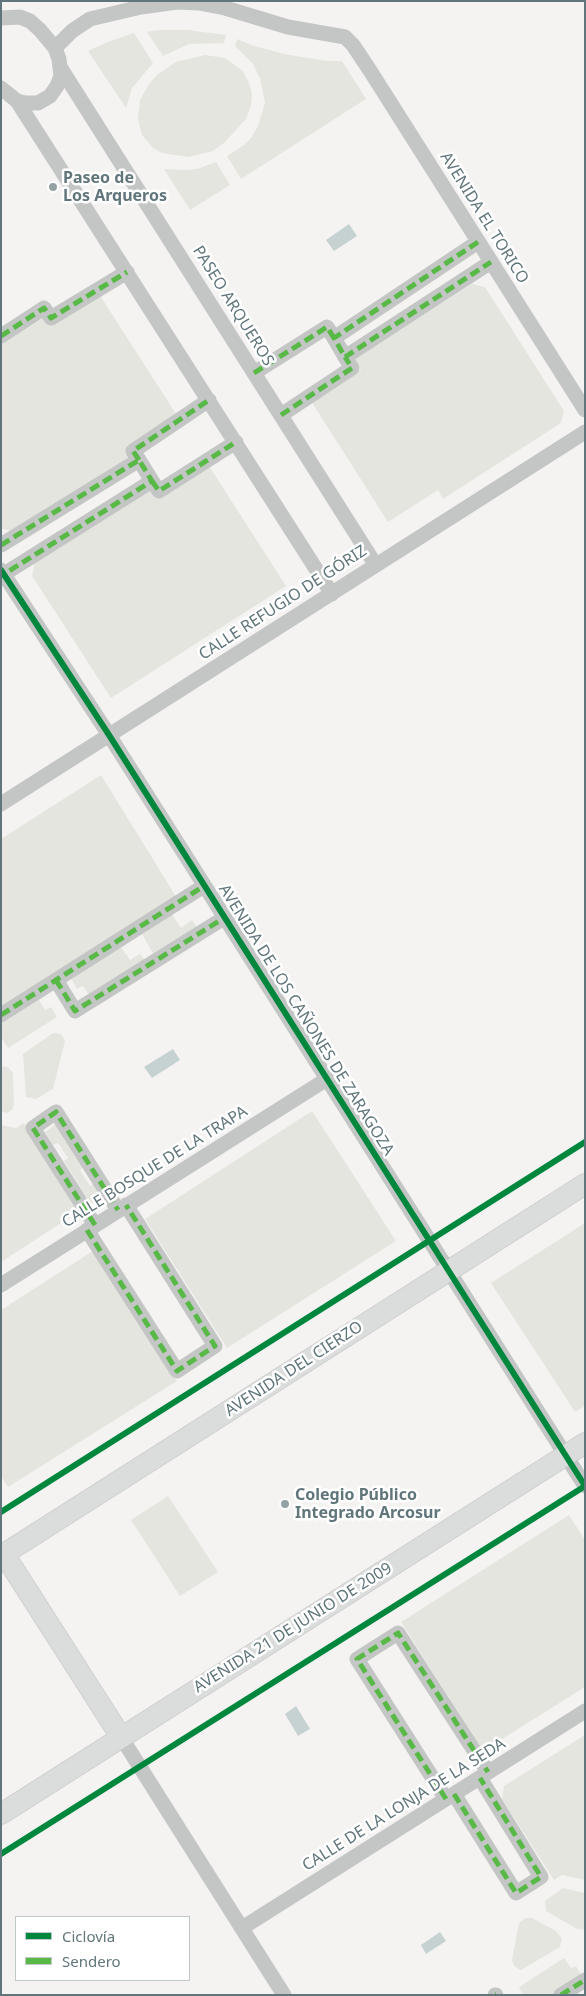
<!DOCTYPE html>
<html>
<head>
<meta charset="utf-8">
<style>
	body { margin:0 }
	#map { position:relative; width:586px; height:1996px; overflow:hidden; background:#f4f3f2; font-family:"Noto Sans",sans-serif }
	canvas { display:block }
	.frame { position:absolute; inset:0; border:2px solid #61767b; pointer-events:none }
	.legend { position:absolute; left:15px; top:1916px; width:175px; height:65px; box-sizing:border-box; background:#fff; border:1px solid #c0c8ca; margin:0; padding:6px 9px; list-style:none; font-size:15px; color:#61767b }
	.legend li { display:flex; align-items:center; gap:10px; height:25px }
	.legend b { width:25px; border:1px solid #c0c8ca }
</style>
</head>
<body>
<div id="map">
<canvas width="586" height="1996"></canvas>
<div class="frame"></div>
<ul class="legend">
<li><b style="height:6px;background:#00873e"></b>Ciclovía</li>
<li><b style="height:6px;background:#58b947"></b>Sendero</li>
</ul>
</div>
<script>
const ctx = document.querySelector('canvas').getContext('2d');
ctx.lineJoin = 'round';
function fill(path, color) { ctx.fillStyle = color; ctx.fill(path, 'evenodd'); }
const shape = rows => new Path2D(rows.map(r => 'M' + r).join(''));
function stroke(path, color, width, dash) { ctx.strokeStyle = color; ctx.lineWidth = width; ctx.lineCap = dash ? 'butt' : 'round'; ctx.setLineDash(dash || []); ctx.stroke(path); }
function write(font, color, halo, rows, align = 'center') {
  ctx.font = font + ' "Noto Sans",sans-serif'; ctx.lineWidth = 5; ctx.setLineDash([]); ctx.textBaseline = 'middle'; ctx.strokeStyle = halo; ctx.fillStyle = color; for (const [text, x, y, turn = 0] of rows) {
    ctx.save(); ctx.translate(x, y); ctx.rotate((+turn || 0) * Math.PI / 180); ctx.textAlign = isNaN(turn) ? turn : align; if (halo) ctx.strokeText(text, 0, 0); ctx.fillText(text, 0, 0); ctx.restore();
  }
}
fill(shape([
	[157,30,188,30,226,35,224,43,189,44,163,56,147,32],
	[134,33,153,63,132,88,126,108,88,51,108,42],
	[237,39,254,46,289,55,328,61,342,61,366,99,241,179,227,156,244,145,251,138,258,126,265,103,260,78,253,64,235,46],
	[205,55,225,58,243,71,249,83,252,93,251,105,246,119,225,142,213,151,189,157,162,153,153,148,142,135,138,119,140,100,149,84,157,75,176,62],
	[216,162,230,185,190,210,164,169,186,170,197,169],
	[472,284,485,287,564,411,561,423,443,499,438,490,388,522,311,401,361,369,355,359],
	[99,294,176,414,126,447,132,457,15,531,2,529,1,344,43,318,50,325],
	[209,466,286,586,111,698,32,576,35,561,151,488],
	[101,775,177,898,1,1009,1,839],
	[172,914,181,928,192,920,197,927,154,955,142,934],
	[121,947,130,960,140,954,145,960,88,994,83,986,77,989,71,978],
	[39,1000,45,1010,51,1007,57,1017,8,1048,1,1037,1,1024],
	[53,1033,61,1034,65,1041,53,1089,36,1099,26,1097,23,1054],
	[1,1066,8,1067,13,1073,14,1104,12,1110,7,1113,1,1111],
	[312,1111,396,1241,227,1348,145,1219],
	[24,1123,76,1204,72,1216,1,1262,1,1125,16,1128],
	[57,1123,85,1166,80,1170,90,1186,96,1182,105,1196,91,1204,64,1161,68,1158,58,1143,53,1145,45,1132],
	[585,1223,585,1406,575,1412,491,1283],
	[93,1251,177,1381,8,1487,1,1476,1,1310],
	[168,1496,218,1572,180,1596,131,1520],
	[569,1515,585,1540,585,1687,483,1751,401,1622],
	[585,1735,585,1880,562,1875,554,1880,502,1799,504,1786],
	[563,1888,585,1893,585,1930,577,1929,546,1911,545,1901],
	[525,1918,532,1918,556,1931,562,1939,560,1947,521,1970,514,1966,512,1960,519,1923],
	[564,1958,571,1968,576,1966,582,1976,552,1995,523,1995,519,1987]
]), '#e4e5df');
fill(shape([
	[349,224,357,236,334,251,326,240],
	[173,1049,180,1060,152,1078,144,1067],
	[296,1706,310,1729,298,1736,285,1714],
	[440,1932,446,1941,426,1954,421,1945]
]), '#c6d1d1');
const major = shape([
	[121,1737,4,1554,585,1184],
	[1,1814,585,1443]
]);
stroke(major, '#d0d0d0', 22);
stroke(shape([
	[1,18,20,17,30,21,40,30,55,48,59,59,61,76,57,86,50,96,38,103,25,103,17,101,1,88],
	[55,48,72,31,90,19,141,7,177,2,199,3,225,8,288,27,345,37,353,45,369,69,585,410],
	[60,67,375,564],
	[17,101,332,594],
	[478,242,334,338,345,357,491,262],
	[1,336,44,308,51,318,127,272],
	[254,373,327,327,334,338],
	[281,415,352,368,345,357],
	[139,460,133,451,209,400],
	[152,481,159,491,236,442],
	[1,545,139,460,152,481,1,576],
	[1,570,109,735,585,1486],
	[1,804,585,432],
	[56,980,75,1011,224,918],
	[1,1015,204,886],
	[95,1225,33,1128,56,1112,118,1210],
	[87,1230,177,1371,195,1359,215,1346,126,1205],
	[1,1285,327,1079],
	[121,1737,284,1995],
	[454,1794,516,1893,541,1877,480,1778],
	[446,1799,357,1659,398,1633,488,1772],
	[242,1928,585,1711],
	[495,1995,496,1995],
	[561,1995,585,1980]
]), '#c4c6c6', 15);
stroke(major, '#dbdcdc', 20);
stroke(shape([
	[478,242,334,338,345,357,491,262],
	[1,336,44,308,51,318,127,272],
	[254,373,327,327,334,338],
	[281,415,352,368,345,357],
	[139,460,133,451,209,400],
	[152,481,159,491,236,442],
	[1,545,139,460,152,481,1,576],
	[56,980,75,1011,224,918],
	[1,1015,204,886],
	[95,1225,33,1128,56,1112,118,1210],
	[87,1230,177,1371,195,1359,215,1346,126,1205],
	[454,1794,516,1893,541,1877,480,1778],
	[446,1799,357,1659,398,1633,488,1772],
	[495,1995,496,1995],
	[561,1995,585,1980]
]), '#58b947', 5, [10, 5]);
stroke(shape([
	[1,570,109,735,585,1486,1,1854],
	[1,1512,585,1142]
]), '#00873e', 6);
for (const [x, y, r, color] of [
	[53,187,5,"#94a2a5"],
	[285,1504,5,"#94a2a5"]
]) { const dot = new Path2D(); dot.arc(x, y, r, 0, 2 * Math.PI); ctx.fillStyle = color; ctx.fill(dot); stroke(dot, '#fff', 2); }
write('bold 16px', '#61767b', '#fff', [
	["Paseo de",63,178],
	["Los Arqueros",63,196],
	["Colegio Público",295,1495],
	["Integrado Arcosur",295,1513]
], 'left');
write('16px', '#61767b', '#fff', [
	["AVENIDA EL TORICO",484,218,58],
	["PASEO ARQUEROS",233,306,58],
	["CALLE REFUGIO DE GÓRIZ",283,603,-33],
	["AVENIDA DE LOS CAÑONES DE ZARAGOZA",306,1020,58],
	["CALLE BOSQUE DE LA TRAPA",155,1167,-32],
	["AVENIDA DEL CIERZO",294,1369,-33],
	["AVENIDA 21 DE JUNIO DE 2009",293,1628,-32],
	["CALLE DE LA LONJA DE LA SEDA",404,1805,-32]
]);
</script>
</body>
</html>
